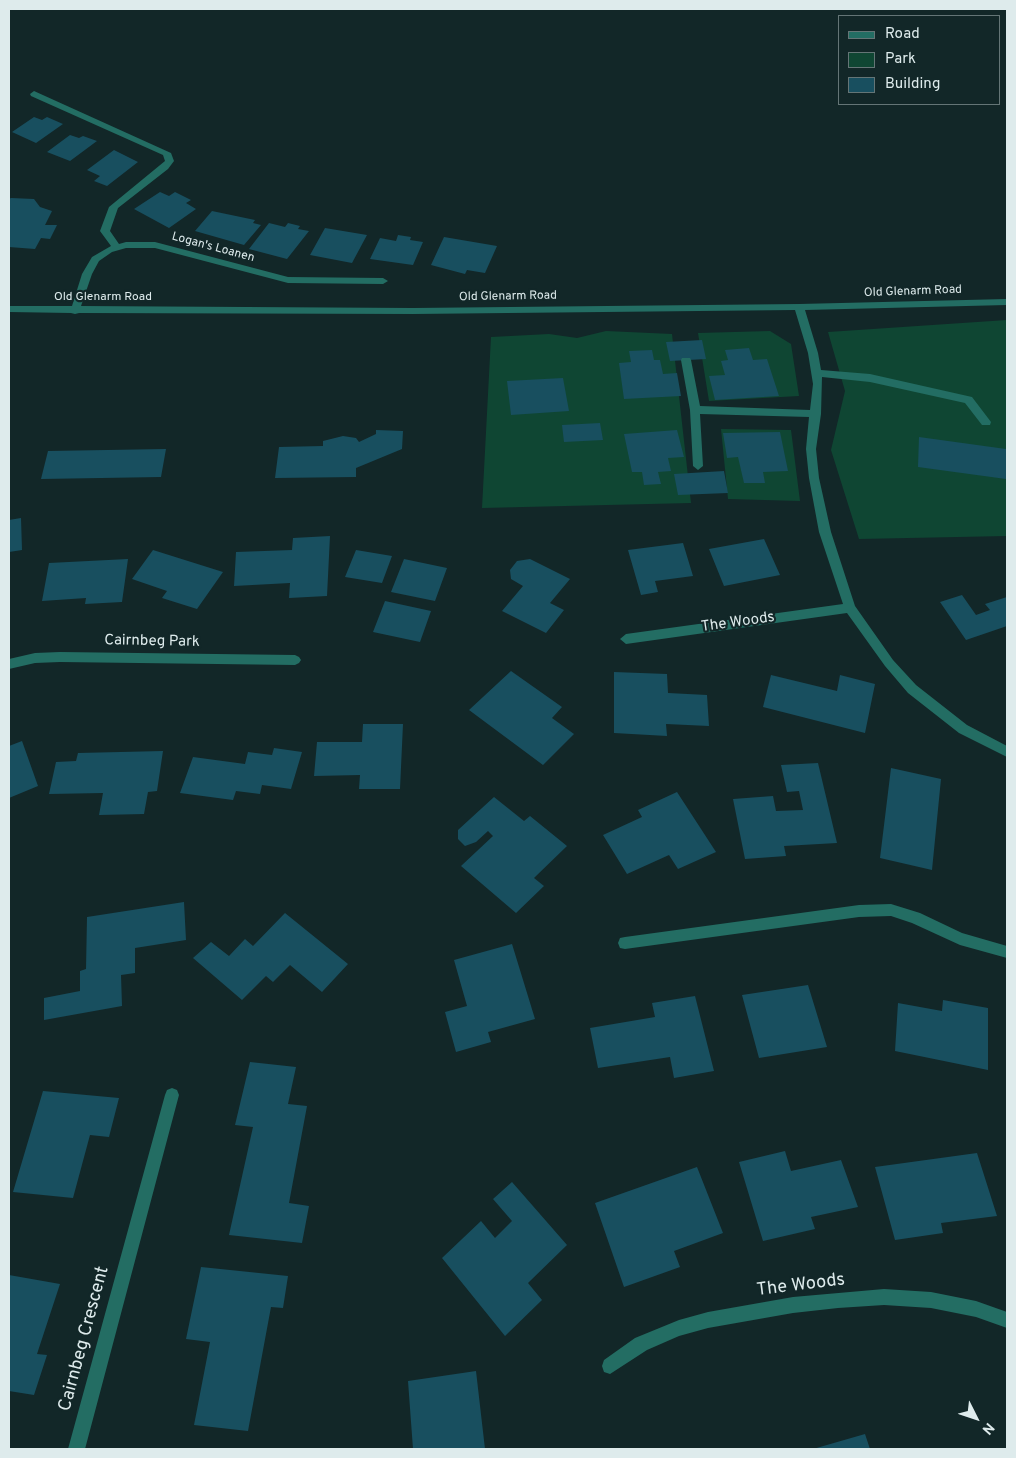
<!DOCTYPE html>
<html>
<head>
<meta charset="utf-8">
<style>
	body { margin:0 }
	#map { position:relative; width:1016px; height:1458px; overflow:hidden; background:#122728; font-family:Overpass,sans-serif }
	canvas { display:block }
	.frame { position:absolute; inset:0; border:10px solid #deebec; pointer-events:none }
	.legend { position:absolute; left:838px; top:15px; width:162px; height:90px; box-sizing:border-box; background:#122728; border:1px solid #647576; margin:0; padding:6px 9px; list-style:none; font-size:15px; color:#deebec }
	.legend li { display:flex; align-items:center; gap:10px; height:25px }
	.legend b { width:25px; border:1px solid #647576 }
	.north { position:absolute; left:951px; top:1393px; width:50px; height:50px; -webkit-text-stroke:4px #122728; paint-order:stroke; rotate:131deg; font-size:14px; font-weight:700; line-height:20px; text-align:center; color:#deebec }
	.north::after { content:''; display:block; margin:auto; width:18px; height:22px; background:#deebec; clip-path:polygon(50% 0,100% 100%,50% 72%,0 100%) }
</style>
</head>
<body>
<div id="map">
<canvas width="1016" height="1458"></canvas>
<div class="frame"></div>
<ul class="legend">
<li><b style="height:6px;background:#236d63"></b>Road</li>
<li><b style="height:14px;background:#0f4633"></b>Park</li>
<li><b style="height:14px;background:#184f5f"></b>Building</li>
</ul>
<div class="north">N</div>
</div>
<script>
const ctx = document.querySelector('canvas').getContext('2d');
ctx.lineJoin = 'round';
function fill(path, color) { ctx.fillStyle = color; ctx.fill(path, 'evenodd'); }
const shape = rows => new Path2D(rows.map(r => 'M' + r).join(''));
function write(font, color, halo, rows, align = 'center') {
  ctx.font = font + ' Overpass,sans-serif'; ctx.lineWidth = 4.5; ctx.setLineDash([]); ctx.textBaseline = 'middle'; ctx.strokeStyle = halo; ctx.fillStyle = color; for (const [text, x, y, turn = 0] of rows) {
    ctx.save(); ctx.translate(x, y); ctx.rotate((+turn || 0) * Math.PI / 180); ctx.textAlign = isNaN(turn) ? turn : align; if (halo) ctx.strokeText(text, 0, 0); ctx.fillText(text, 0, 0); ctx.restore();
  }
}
fill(shape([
	[1007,320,1007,536,859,539,831,450,845,391,828,332],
	[606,331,672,334,691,503,482,508,491,337,549,334,577,338],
	[770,331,791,344,799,396,709,401,698,333],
	[721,429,791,430,800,501,728,499]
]), '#0f4633');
fill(shape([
	[34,117,42,120,47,117,63,124,36,143,12,132],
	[70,135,79,138,83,136,97,141,70,161,47,152],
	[114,150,138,162,107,186,94,181,100,176,87,170],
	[160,192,169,196,175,192,191,200,186,203,196,209,169,228,134,209],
	[11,198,34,199,40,207,52,211,45,225,57,225,50,239,41,238,35,249,9,247,9,199],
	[212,211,255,220,253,223,261,225,244,245,195,231],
	[269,223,285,227,288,223,300,226,298,229,309,231,287,259,249,249],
	[325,228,367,235,352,263,310,255],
	[398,235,411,237,410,240,423,242,413,265,370,259,380,238,396,241],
	[444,237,497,246,485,273,467,270,465,274,431,265],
	[702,340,706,359,670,361,666,342],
	[749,348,753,360,767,359,779,396,715,400,709,376,725,375,721,361,728,360,725,350],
	[652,350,654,360,660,360,663,374,677,373,681,396,624,399,619,363,631,362,629,351],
	[563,378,569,411,511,415,507,381],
	[600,423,603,440,564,442,562,425],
	[376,430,403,431,402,449,356,468,356,477,275,478,279,447,323,446,323,441,343,436,356,438,359,442,376,434],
	[677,430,684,457,668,458,671,471,658,472,661,484,644,485,642,472,632,472,624,434],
	[780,432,788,471,763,472,765,483,744,483,738,457,727,458,723,433],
	[919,437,1006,449,1006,479,918,467],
	[166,449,161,477,41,479,48,451],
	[724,471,728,493,678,495,674,474],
	[21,518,22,550,9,552,9,520],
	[330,536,327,596,289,598,290,583,234,586,236,552,292,550,293,538],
	[764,539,780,575,724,586,709,549],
	[683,543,693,576,655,581,658,592,641,595,628,550],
	[153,550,223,572,197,609,162,598,167,591,132,579],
	[356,550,392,556,382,583,345,577],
	[128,559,122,602,85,604,86,598,42,601,49,563],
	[404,559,447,568,435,601,391,592],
	[530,559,570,579,550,603,564,610,546,633,502,611,523,586,511,579,510,570,517,561],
	[962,595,976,615,990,610,985,604,1007,597,1007,626,966,640,940,602],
	[385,601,431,611,420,642,373,632],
	[511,671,562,707,552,718,574,734,543,765,469,710],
	[614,672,667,674,668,693,707,695,709,726,666,724,667,736,614,733],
	[771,675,837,691,840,675,875,684,865,733,763,707],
	[363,724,403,724,400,789,359,789,360,775,314,776,317,742,362,742],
	[22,741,38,786,9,798,9,746],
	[274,748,302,752,291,789,262,785,260,794,236,791,233,800,180,793,193,757,245,764,248,752,272,755],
	[163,751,157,791,148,792,144,814,99,815,103,793,49,794,56,762,76,761,78,753],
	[818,763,837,843,784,846,786,856,745,859,733,799,773,796,776,811,803,810,799,791,787,792,781,765],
	[891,768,941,779,932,870,880,858],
	[677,792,716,852,678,869,669,855,627,874,603,835,642,817,638,810],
	[494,797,524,821,530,816,567,846,534,878,544,886,516,913,461,866,493,836,488,831,476,842,465,846,458,839,458,830],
	[184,902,186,940,135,948,135,973,121,975,122,1006,44,1020,44,998,80,991,80,971,86,969,87,917],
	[285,913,348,964,322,992,290,965,273,982,266,976,242,1000,193,958,211,942,229,956,245,939,253,946],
	[512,944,535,1019,488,1032,491,1042,456,1052,445,1012,467,1006,454,960],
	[808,985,827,1047,759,1058,742,995],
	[695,996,714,1071,674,1078,670,1057,598,1068,590,1028,655,1017,652,1003],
	[943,1000,988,1008,988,1070,895,1051,898,1003,942,1011],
	[250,1062,296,1067,288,1104,307,1106,289,1203,309,1206,302,1243,229,1235,253,1127,235,1125],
	[43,1091,119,1098,109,1137,90,1135,73,1198,13,1192],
	[785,1151,791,1171,841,1160,858,1207,811,1217,815,1229,763,1241,739,1162],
	[977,1153,997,1216,941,1223,943,1233,895,1240,875,1167],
	[697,1167,723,1233,674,1251,680,1267,624,1287,595,1203],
	[512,1182,567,1245,528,1283,542,1300,505,1336,442,1258,481,1221,495,1238,512,1221,493,1199],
	[201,1267,288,1276,283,1308,271,1307,248,1431,194,1425,210,1342,186,1339],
	[9,1275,60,1284,37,1354,47,1355,34,1395,9,1391],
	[476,1371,485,1449,413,1449,408,1381],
	[865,1434,870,1449,813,1449]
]), '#184f5f');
fill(shape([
	[34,91,171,153,174,161,168,169,118,208,110,231,119,244,126,242,155,242,288,277,383,278,388,281,383,284,288,283,155,248,126,248,112,252,99,261,92,274,81,306,413,308,799,304,1007,299,1007,305,805,310,818,353,821,370,870,374,972,397,991,422,990,425,982,425,965,403,870,382,822,377,821,414,816,449,819,478,831,532,855,606,893,660,916,685,967,725,1007,746,1007,757,959,733,908,693,885,666,847,613,626,644,620,639,626,634,843,604,819,532,809,478,806,449,809,417,700,414,703,466,698,470,693,466,690,410,681,360,682,358,690,358,691,360,700,406,810,410,813,384,808,353,795,310,413,314,79,313,75,314,71,313,9,312,9,306,72,306,82,274,92,257,111,246,100,231,109,207,165,161,163,155,31,96,30,94,34,91],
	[60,652,295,655,299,657,301,660,299,663,295,665,60,662,35,663,9,669,9,659,35,653,60,652],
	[891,904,920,913,962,933,1007,946,1007,958,960,945,912,923,891,916,859,917,625,949,620,948,618,943,620,938,625,937,859,905,891,904],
	[172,1088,177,1090,179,1095,85,1449,68,1449,165,1095,167,1090,172,1088],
	[884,1289,931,1292,976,1301,1007,1312,1007,1328,976,1317,931,1308,884,1305,838,1308,793,1313,708,1328,679,1336,647,1350,610,1374,604,1372,602,1366,604,1360,635,1338,679,1320,708,1312,793,1297,884,1289]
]), '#236d63');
write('12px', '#deebec', '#122728', [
	["Logan's Loanen",213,248,15],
	["Old Glenarm Road",913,292,-2],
	["Old Glenarm Road",508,297,-1],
	["Old Glenarm Road",103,298]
]);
write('15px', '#deebec', '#122728', [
	["The Woods",738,623,-8],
	["Cairnbeg Park",152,642,1]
]);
write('18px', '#deebec', '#122728', [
	["The Woods",801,1286,-7],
	["Cairnbeg Crescent",85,1339,-75]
]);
</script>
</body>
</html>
